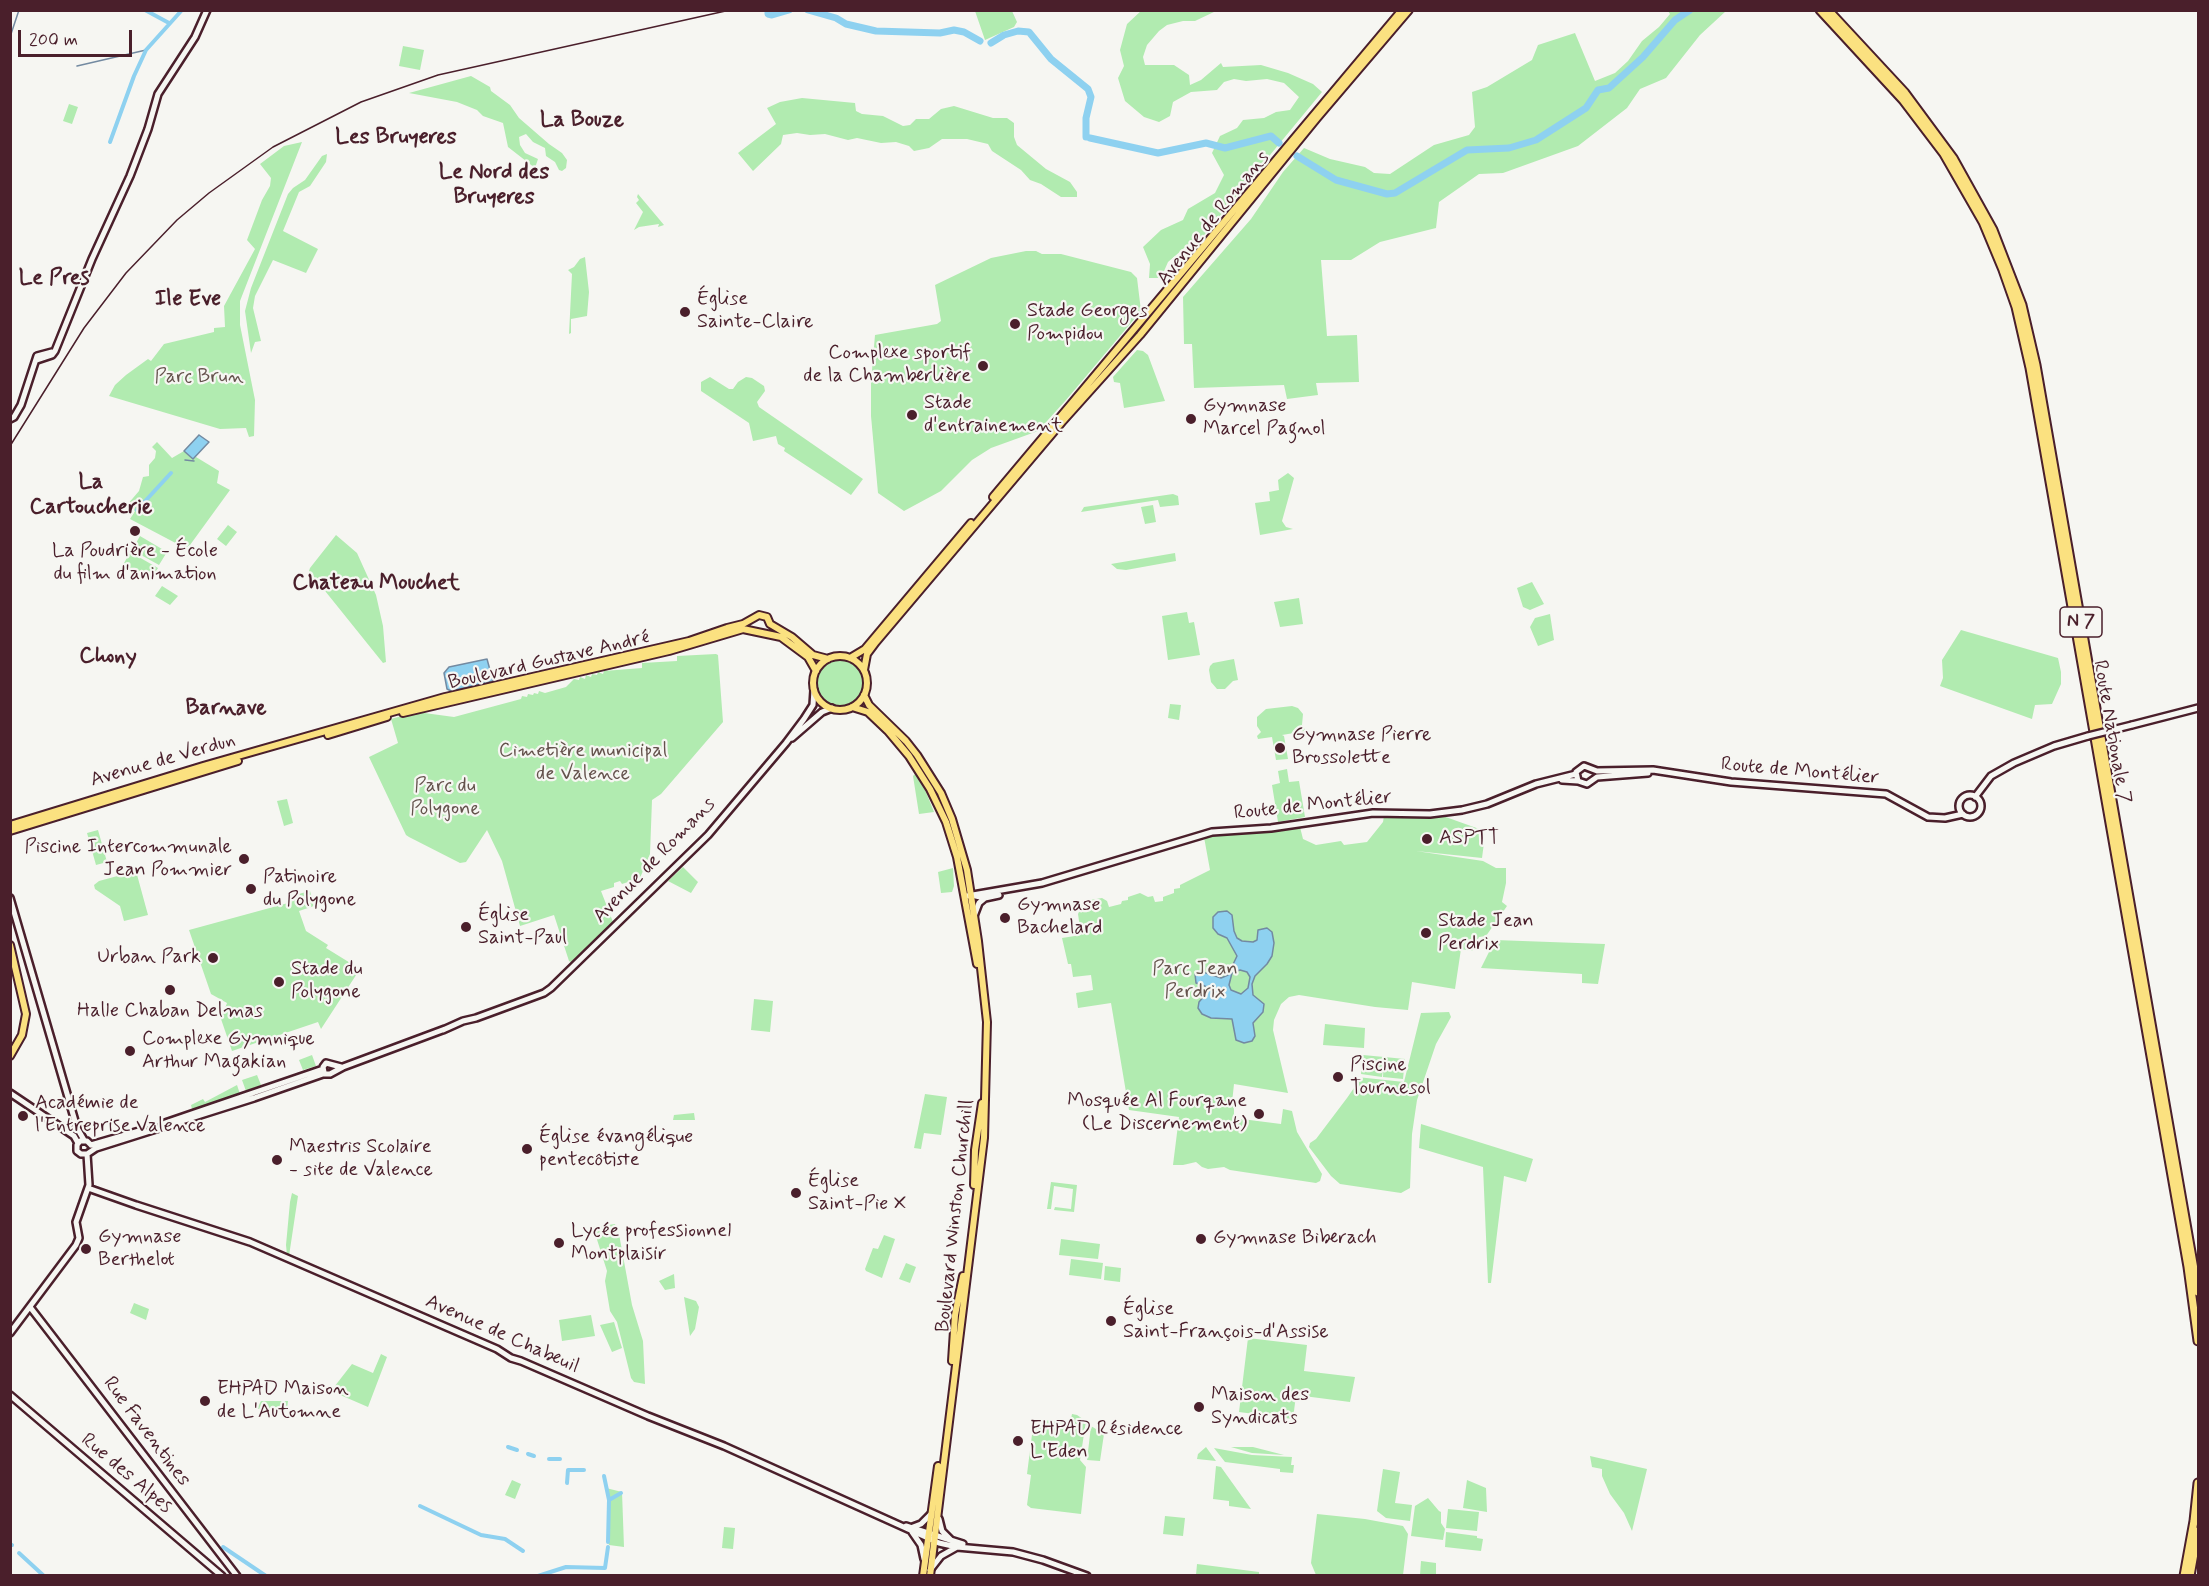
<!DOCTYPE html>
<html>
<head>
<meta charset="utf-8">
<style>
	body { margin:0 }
	#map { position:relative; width:2209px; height:1586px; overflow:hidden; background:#f6f6f2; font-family:Mynerve,sans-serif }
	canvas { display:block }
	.frame { position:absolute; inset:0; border:12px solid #4a1f2b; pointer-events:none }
	.scale { position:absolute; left:18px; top:30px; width:114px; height:27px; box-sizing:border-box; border:3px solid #4a1f2b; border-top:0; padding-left:8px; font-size:18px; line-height:21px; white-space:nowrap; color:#4a1f2b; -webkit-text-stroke:4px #f6f6f2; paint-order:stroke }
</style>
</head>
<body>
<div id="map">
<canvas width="2209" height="1586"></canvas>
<div class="frame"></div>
<div class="scale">200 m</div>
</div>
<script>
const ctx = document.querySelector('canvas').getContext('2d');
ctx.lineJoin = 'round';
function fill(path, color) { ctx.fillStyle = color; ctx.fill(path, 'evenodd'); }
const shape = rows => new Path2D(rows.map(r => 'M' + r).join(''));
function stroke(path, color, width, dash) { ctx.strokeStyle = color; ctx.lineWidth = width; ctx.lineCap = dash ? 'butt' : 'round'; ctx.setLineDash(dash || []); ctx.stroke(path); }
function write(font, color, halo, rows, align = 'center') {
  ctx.font = font + ' Mynerve,sans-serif'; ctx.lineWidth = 4.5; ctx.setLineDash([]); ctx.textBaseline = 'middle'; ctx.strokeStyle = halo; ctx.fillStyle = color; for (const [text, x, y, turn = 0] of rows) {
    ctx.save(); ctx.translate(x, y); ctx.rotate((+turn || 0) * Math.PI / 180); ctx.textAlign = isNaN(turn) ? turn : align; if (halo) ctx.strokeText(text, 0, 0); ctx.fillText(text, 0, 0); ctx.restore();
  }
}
fill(shape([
	[1142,10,1216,11,1195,21,1183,21,1167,25,1159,31,1147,45,1143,57,1145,65,1174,65,1189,75,1190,85,1201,80,1221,63,1223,67,1261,65,1288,73,1313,84,1322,92,1200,240,1190,243,1168,262,1161,278,1149,278,1150,264,1143,247,1161,230,1183,220,1188,209,1215,193,1224,175,1212,153,1220,136,1237,128,1243,120,1264,118,1276,112,1290,110,1299,97,1284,83,1267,79,1246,81,1234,79,1224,82,1217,90,1191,92,1173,102,1170,116,1159,122,1144,117,1125,101,1118,78,1124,66,1120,50,1127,24],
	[975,11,1012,11,1017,22,1014,27,985,40],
	[1668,11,1726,11,1700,35,1666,78,1640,89,1627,108,1578,146,1503,173,1479,174,1439,202,1436,228,1380,242,1351,260,1321,260,1327,336,1357,335,1359,382,1316,383,1318,395,1287,399,1284,385,1194,388,1192,344,1184,344,1183,297,1251,219,1283,172,1304,148,1330,159,1365,167,1374,173,1390,174,1434,145,1469,135,1475,127,1472,92,1487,87,1532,60,1538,45,1575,33,1595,81,1615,73,1628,61,1642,41,1659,27,1670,14],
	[403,46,424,50,420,70,399,66],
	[471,76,490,87,491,91,510,105,519,118,549,144,562,153,567,160,566,168,562,171,559,170,555,162,546,156,545,148,533,142,526,134,519,137,520,145,525,153,538,159,535,168,508,147,503,123,483,116,477,110,457,102,409,93],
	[802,98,855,103,856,111,862,114,883,116,903,126,910,125,916,119,929,119,941,109,954,106,993,118,1007,118,1014,123,1014,137,1017,145,1046,169,1070,182,1077,192,1077,197,1061,197,1041,184,1030,180,1021,170,992,151,988,144,967,139,942,139,929,148,914,151,909,146,896,142,881,143,857,138,848,140,825,134,810,135,797,133,783,135,781,144,753,171,738,153,776,124,767,108,780,102],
	[69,104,78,107,72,124,63,121],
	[302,142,240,301,240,325,255,400,254,436,249,437,246,428,220,429,109,396,115,385,126,375,148,359,151,361,164,344,214,332,214,328,225,327,224,306,255,249,247,240,262,200,270,186,271,178,260,164,284,146],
	[327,154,326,162,310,186,299,192,283,231,318,249,306,273,273,260,255,296,253,308,261,341,255,342,251,353,245,311,251,288,288,194,293,188,305,180,322,156],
	[638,194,659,219,664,225,658,227,659,224,639,227,634,230,643,212,636,203,639,200,637,197],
	[1026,251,1036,251,1042,254,1061,254,1131,272,1137,278,1141,311,1066,400,1038,431,991,448,972,460,941,491,904,511,878,493,871,416,871,382,875,335,937,324,941,321,935,285,991,258],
	[585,257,589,292,587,316,571,319,571,333,569,334,572,274,568,270,574,267,580,259],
	[1137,350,1143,351,1148,355,1165,401,1124,408,1120,383,1114,382,1113,377],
	[710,377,729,389,733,389,738,382,746,377,752,378,764,386,765,391,757,402,759,407,863,479,851,495,784,451,785,448,778,444,776,436,753,441,749,423,701,391,701,382],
	[157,442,172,458,184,451,193,459,196,457,219,471,217,483,230,490,190,545,185,548,130,519,135,511,127,505,139,491,143,477,149,476,149,465,155,458,156,451,152,447],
	[1288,473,1294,478,1282,521,1286,527,1293,529,1260,535,1255,503,1270,501,1269,492,1279,490,1278,480],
	[1173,494,1178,496,1179,505,1160,507,1158,500,1081,512,1084,507],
	[1153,505,1156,522,1145,524,1141,507],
	[228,525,237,532,226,546,217,539],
	[336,535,357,553,376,595,383,626,386,662,383,663,309,571,310,568],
	[140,536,167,552,159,565,132,550],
	[130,552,158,568,150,581,123,565],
	[1175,553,1176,561,1126,570,1117,569,1111,564],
	[1532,582,1544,604,1530,610,1523,607,1517,588],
	[162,586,178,596,170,605,155,596],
	[1299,598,1303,624,1280,627,1274,602],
	[1187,612,1189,623,1194,622,1200,655,1168,660,1162,616],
	[1550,614,1554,640,1538,646,1530,627,1535,618],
	[1961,630,2058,658,2061,672,2061,684,2052,704,2035,705,2032,719,1940,686,1943,678,1942,660],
	[716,654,718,655,723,722,661,794,652,800,650,854,640,878,622,884,620,881,614,883,614,887,601,891,613,922,571,962,569,961,554,915,520,926,502,861,487,830,466,862,460,863,409,837,406,835,369,757,398,743,391,719,417,712,454,717,521,699,522,696,527,697,528,694,533,695,534,693,538,694,539,691,545,693,566,687,574,679,579,680,580,677,585,679,586,675,591,677,592,674,597,675,598,672,603,674,604,671,642,668,642,663,677,661,677,656],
	[1234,659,1238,680,1233,681,1225,689,1217,689,1211,682,1209,670,1210,666,1213,663],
	'816 683a24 24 0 1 1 48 0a24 24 0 1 1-48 0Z',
	[1170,704,1181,705,1179,720,1168,718],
	[1292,706,1298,708,1303,714,1302,725,1306,731,1282,735,1284,736,1288,759,1276,760,1272,737,1258,739,1257,736,1261,732,1257,726,1257,717,1266,709],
	[1287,769,1289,782,1299,781,1305,817,1278,822,1272,785,1280,783,1278,771],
	[915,774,926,792,934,812,919,814,913,776],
	[287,799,293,823,284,826,277,801],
	[1384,816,1443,816,1482,830,1485,835,1482,858,1416,851,1483,861,1496,868,1506,868,1506,883,1502,902,1507,906,1486,936,1479,937,1472,951,1461,949,1455,989,1412,982,1408,1010,1375,1007,1299,995,1289,997,1281,1004,1274,1020,1273,1030,1288,1093,1234,1084,1232,1103,1234,1104,1234,1118,1281,1124,1283,1109,1292,1111,1297,1132,1322,1174,1320,1181,1316,1183,1230,1170,1224,1167,1208,1169,1202,1167,1196,1162,1183,1165,1173,1165,1179,1117,1129,1110,1111,1003,1078,1008,1076,993,1093,990,1091,975,1073,977,1071,964,1068,964,1062,938,1081,935,1078,914,1084,901,1102,898,1107,901,1109,907,1121,904,1122,901,1128,900,1128,897,1140,893,1148,897,1153,896,1155,902,1163,901,1163,897,1174,893,1174,889,1180,888,1180,885,1210,870,1204,837,1300,827,1303,839,1316,845,1341,841,1344,845,1367,842,1383,822],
	[98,830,107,862,96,865,87,833],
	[683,867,698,882,691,893,668,881],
	[953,868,954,886,952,892,941,893,938,872],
	[136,871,148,915,124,921,120,906,95,889,94,885,99,881],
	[310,891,314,906,299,911,306,931,328,945,326,948,360,969,321,1029,318,1022,232,1051,221,1019,227,1003,211,994,189,930,288,903,287,897],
	[1495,940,1605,944,1598,984,1582,983,1582,974,1481,968],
	[754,999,773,1001,770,1032,751,1030],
	[1421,1013,1449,1012,1451,1017,1436,1044,1417,1100,1412,1134,1410,1188,1401,1193,1340,1184,1331,1176,1309,1147,1310,1143,1316,1139,1347,1098,1356,1085,1357,1077,1404,1082],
	[1325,1024,1365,1028,1364,1048,1323,1045],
	[312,1055,316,1066,303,1070,299,1060],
	[1363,1055,1405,1059,1403,1079,1383,1077,1384,1058,1382,1077,1361,1074],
	[257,1075,261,1085,246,1091,242,1080],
	[237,1085,240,1094,192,1109,191,1105,203,1099,205,1102],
	[925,1094,947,1097,941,1135,924,1133,921,1149,914,1148],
	[694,1113,695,1120,673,1120,674,1115],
	[1421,1124,1533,1159,1526,1182,1504,1176,1491,1283,1488,1283,1483,1167,1419,1148],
	[1051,1182,1077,1185,1074,1212,1054,1210,1055,1207,1071,1209,1073,1189,1054,1186,1051,1209,1047,1209],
	[292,1193,298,1196,289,1256,287,1255,286,1245,290,1202],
	[615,1224,619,1234,632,1305,643,1341,645,1384,634,1382,631,1378,617,1322,610,1311,605,1281,607,1271,593,1227],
	[884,1235,895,1239,882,1278,866,1271,865,1269,873,1248,878,1249],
	[1061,1239,1100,1244,1098,1259,1059,1255],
	[1071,1259,1103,1263,1101,1279,1069,1275],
	[906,1263,916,1267,910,1283,899,1279],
	[1105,1266,1121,1268,1120,1282,1104,1280],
	[674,1274,675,1288,665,1290,659,1281],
	[684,1297,696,1301,699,1307,695,1329,690,1336],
	[134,1303,149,1309,146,1320,130,1313],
	[591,1315,595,1336,562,1341,559,1320],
	[614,1322,622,1348,612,1352,600,1325],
	[1248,1338,1307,1345,1304,1371,1355,1377,1350,1402,1296,1395,1293,1419,1239,1412],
	[381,1354,387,1357,368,1407,331,1391,352,1364,373,1373],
	[261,1401,288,1401,287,1409,257,1409],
	[1072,1414,1077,1415,1086,1421,1080,1460,1086,1467,1081,1514,1031,1508,1027,1505,1031,1475,1027,1474,1034,1419,1070,1423],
	[1091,1426,1104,1434,1100,1461,1087,1460],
	[1206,1447,1216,1461,1197,1459,1198,1454],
	[1231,1447,1253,1447,1284,1455,1252,1453],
	[1214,1448,1252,1455,1292,1457,1291,1465,1294,1465,1293,1473,1280,1472,1280,1469,1225,1462],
	[1590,1456,1647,1469,1632,1531,1624,1513,1610,1494,1602,1476,1602,1469,1592,1467],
	[1216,1466,1221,1467,1251,1509,1229,1506,1229,1501,1213,1499],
	[1383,1469,1400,1472,1395,1503,1412,1505,1410,1521,1386,1518,1377,1511],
	[512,1480,521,1484,515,1499,505,1495],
	[1467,1480,1486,1488,1487,1512,1463,1508],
	[606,1488,622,1492,624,1547,609,1545,608,1542,610,1521,609,1500],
	[1428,1498,1439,1511,1441,1512,1441,1523,1445,1529,1443,1540,1411,1536,1415,1506],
	[1448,1509,1479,1512,1477,1531,1446,1528],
	[1317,1514,1365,1519,1403,1526,1408,1534,1403,1575,1316,1575,1311,1563],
	[1165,1516,1185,1518,1183,1536,1163,1534],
	[724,1527,735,1528,733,1549,722,1548],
	[1446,1532,1477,1536,1477,1538,1483,1539,1481,1551,1445,1547],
	[1421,1561,1436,1563,1436,1575,1420,1575],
	[1197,1564,1259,1572,1259,1575,1196,1575]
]), '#b1ebb0');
const water = shape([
	[199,435,209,442,193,459,184,451,199,435],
	[487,659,493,681,451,691,447,689,444,673,449,667,487,659],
	[1227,911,1232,915,1234,931,1237,938,1242,941,1253,942,1257,940,1258,930,1267,928,1272,932,1274,943,1272,956,1267,964,1255,976,1252,984,1253,995,1264,1004,1263,1012,1253,1023,1255,1036,1252,1041,1244,1043,1236,1040,1232,1019,1211,1018,1202,1014,1198,1008,1199,1002,1205,995,1206,989,1205,986,1196,983,1195,974,1200,971,1221,978,1228,975,1237,956,1227,938,1218,934,1213,928,1213,917,1218,912,1227,911],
	[1240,970,1247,972,1250,977,1248,988,1241,994,1231,990,1229,985,1232,973,1240,970]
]);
fill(water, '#8ed1f0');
stroke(water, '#738aa1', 1.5);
stroke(shape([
	[10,37,19,10],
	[77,66,146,50],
	[185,460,194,461]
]), '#738aa1', 1.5);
stroke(shape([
	[145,10,169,23],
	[110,142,134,76,146,50,182,10],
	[137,510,171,473],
	[508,1447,517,1450],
	[528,1454,534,1456],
	[549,1459,560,1459],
	[604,1476,609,1500,608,1542],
	[567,1483,568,1470,584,1470],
	[609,1500,621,1493],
	[420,1506,481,1535,505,1539,523,1551],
	[10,1544,12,1545],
	[223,1547,266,1576],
	[19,1553,44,1576],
	[538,1576,566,1567,605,1568,608,1547]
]), '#8ed1f0', 4);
stroke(shape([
	[808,10,836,18,846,24,876,31,940,33,954,30,964,32,980,41],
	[768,11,768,14,772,15,789,10],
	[991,43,1004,35,1018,31,1029,32,1051,59,1088,89,1091,97,1086,118,1086,137],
	[1090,138,1158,153,1206,143,1225,148,1271,136,1279,143],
	[1297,156,1336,180,1387,194,1395,193,1467,150,1509,148,1536,140,1586,108,1598,90,1609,88,1643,57,1675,20,1690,10]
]), '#8ed1f0', 7);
const secondary = shape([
	[37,360,52,355,55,351,92,259,130,176,148,129,158,94,195,37,207,10],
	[10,419,14,417,21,405,37,356,52,352],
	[2132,725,2198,708],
	[792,738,822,712,832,708],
	[1562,780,1578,781,1587,784,1597,777,1648,773],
	[1578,781,1576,772,1584,766,1597,771,1653,770,1731,782,1886,794,1928,817,1945,818,1963,814],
	'1959 806a11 11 0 1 1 22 0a11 11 0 1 1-22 0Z',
	[1975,797,1991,776,2014,763,2054,746,2088,736],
	[971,895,985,898,999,895],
	[967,896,1042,883,1212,832,1271,828,1373,813,1430,814,1462,810,1487,804,1536,784,1576,774],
	[10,898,77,1128,84,1140],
	[974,916,979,903,985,898],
	[443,1030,463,1021,476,1018,544,993,551,988,708,835,786,743,804,719,813,705,814,690],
	[324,1072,323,1067,326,1063,341,1067],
	[10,1093,74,1136,78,1143],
	[165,1123,323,1069],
	[91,1145,87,1141,80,1141,77,1145,77,1151,81,1154,87,1154,96,1148,254,1098,323,1074,330,1074,343,1067,445,1029],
	[91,1145,139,1131],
	[88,1188,136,1205,250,1242,497,1349,511,1358,521,1361,648,1416,724,1446,939,1543,957,1547,1013,1552,1043,1560,1087,1576],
	[30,1307,237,1576],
	[10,1333,76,1245,79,1238,76,1222,89,1185,87,1154],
	[10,1395,222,1576],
	[939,1519,942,1531,952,1541],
	[906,1526,963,1544],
	[913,1527,921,1524,931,1514],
	[912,1532,921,1545,924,1559],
	[930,1570,941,1556,957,1547]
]);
const primary = shape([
	[993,497,1402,10],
	'813 683a27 27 0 1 1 54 0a27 27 0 1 1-54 0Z',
	[850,658,865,649,971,523],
	[864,670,867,654,876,642,1062,422,1140,335,1317,118,1409,10],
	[864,695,869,705,906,741,917,755,941,793,952,819,967,870,978,941,987,1022,984,1138,930,1576],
	[852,707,868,712,888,731,909,756,930,789,946,822,957,857,977,964],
	[403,713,669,651,743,629,781,637,808,657,816,671],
	[328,735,387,717],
	[10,825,203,766,445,697,689,641,727,628,743,624,759,615,767,617,770,624,792,637,813,655,828,659],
	[10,831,238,761],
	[10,945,26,1014,22,1035,10,1056],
	[974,1185,975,1150,982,1103],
	[952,1361,955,1315,963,1276],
	[923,1576,938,1466]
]);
const highway = shape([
	[1820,10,1903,100,1944,154,1983,222,2003,270,2016,307,2030,368,2188,1267,2198,1341],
	[1828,10,1905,93,1953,158,1993,230,2022,305,2036,365,2198,1292],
	[2184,1576,2194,1521,2198,1483],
	[2190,1576,2198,1531]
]);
stroke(secondary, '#4a1f2b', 10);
stroke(primary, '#4a1f2b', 10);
stroke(highway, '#4a1f2b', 11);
stroke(secondary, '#f6f6f2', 5);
stroke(primary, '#fbe180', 6);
stroke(highway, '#fbe180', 7);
stroke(shape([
	[10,446,84,328,126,273,177,220,209,193,273,147,361,102,438,75,730,10]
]), '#4a1f2b', 1.5);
const secondaryBridge = shape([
	[2088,736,2132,725]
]);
stroke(secondaryBridge, '#4a1f2b', 10, []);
stroke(secondaryBridge, '#f6f6f2', 5);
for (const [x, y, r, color] of [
	[685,312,6,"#4a1f2b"],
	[1015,324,6,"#4a1f2b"],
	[983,366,6,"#4a1f2b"],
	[912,415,6,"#4a1f2b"],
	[1191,419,6,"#4a1f2b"],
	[135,531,6,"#4a1f2b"],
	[1280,748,6,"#4a1f2b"],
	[1427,839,6,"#4a1f2b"],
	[244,859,6,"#4a1f2b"],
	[251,889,6,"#4a1f2b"],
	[1005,918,6,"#4a1f2b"],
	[466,927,6,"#4a1f2b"],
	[1426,933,6,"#4a1f2b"],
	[213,958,6,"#4a1f2b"],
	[279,982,6,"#4a1f2b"],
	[170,990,6,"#4a1f2b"],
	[130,1051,6,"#4a1f2b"],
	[1338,1077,6,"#4a1f2b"],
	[1259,1114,6,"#4a1f2b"],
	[23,1116,6,"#4a1f2b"],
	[527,1149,6,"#4a1f2b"],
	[277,1160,6,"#4a1f2b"],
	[796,1193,6,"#4a1f2b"],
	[1201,1239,6,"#4a1f2b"],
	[559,1243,6,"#4a1f2b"],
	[86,1249,6,"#4a1f2b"],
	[1111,1321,6,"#4a1f2b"],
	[205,1401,6,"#4a1f2b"],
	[1199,1407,6,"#4a1f2b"],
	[1018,1441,6,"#4a1f2b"]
]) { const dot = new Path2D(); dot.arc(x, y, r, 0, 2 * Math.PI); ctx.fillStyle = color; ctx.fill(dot); stroke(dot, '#f6f6f2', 2); }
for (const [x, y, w] of [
	[2081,622,42]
]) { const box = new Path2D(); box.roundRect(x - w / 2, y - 15, w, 30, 4.5); ctx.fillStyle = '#f6f6f2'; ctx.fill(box); stroke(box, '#4a1f2b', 1.5); }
write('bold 18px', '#4a1f2b', null, [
	["N 7",2081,622]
]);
write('20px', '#4a1f2b', '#f6f6f2', [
	["Avenue de Romans",1214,219,-51],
	["Boulevard Gustave André",549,661,-13],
	["Route Nationale 7",2111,732,80],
	["Avenue de Verdun",163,761,-16],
	["Route de Montélier",1800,772,5],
	["Route de Montélier",1313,806,-6],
	["Avenue de Romans",655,861,-46],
	["Boulevard Winston Churchill",956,1216,-84],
	["Avenue de Chabeuil",502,1335,24],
	["Rue Faventines",146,1432,53],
	["Rue des Alpes",126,1474,40]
]);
write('20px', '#4a1f2b', '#f6f6f2', [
	["Église",697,300],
	["Sainte-Claire",697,323],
	["Stade Georges",1027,312],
	["Pompidou",1027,335],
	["Complexe sportif",971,354,"right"],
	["de la Chamberlière",971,377,"right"],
	["Stade",924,404],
	["d'entrainement",924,427],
	["Gymnase",1203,407],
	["Marcel Pagnol",1203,430],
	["La Poudrière - École",135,552,"center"],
	["du film d'animation",135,575,"center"],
	["Gymnase Pierre",1292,736],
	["Brossolette",1292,759],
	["ASPTT",1439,839],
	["Piscine Intercommunale",232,848,"right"],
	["Jean Pommier",232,871,"right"],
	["Patinoire",263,878],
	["du Polygone",263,901],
	["Gymnase",1017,906],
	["Bachelard",1017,929],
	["Église",478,916],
	["Saint-Paul",478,939],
	["Stade Jean",1438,922],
	["Perdrix",1438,945],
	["Urban Park",201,958,"right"],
	["Stade du",291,970],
	["Polygone",291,993],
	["Halle Chaban Delmas",170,1012,"center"],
	["Complexe Gymnique",142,1040],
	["Arthur Magakian",142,1063],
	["Piscine",1350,1066],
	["Tournesol",1350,1089],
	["Mosquée Al Fourqane",1247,1102,"right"],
	["(Le Discernement)",1247,1125,"right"],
	["Académie de",35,1104],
	["l'Entreprise Valence",35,1127],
	["Église évangélique",539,1138],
	["pentecôtiste",539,1161],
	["Maestris Scolaire",289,1148],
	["- site de Valence",289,1171],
	["Église",808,1182],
	["Saint-Pie X",808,1205],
	["Lycée professionnel",571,1232],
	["Montplaisir",571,1255],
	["Gymnase",98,1238],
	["Berthelot",98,1261],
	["Gymnase Biberach",1213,1239],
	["Église",1123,1310],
	["Saint-François-d'Assise",1123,1333],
	["EHPAD Maison",217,1390],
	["de L'Automne",217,1413],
	["Maison des",1211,1396],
	["Syndicats",1211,1419],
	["EHPAD Résidence",1030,1430],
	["L'Eden",1030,1453]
], 'left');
write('20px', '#64524c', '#f6f6f2', [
	["Parc Brun",199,378],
	["Cimetière municipal",583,752],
	["de Valence",583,775],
	["Parc du",445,787],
	["Polygone",445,810],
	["Parc Jean",1195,970],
	["Perdrix",1195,993]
]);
write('bold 22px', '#4a1f2b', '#f6f6f2', [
	["La Bouze",582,121],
	["Les Bruyeres",396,138],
	["Le Nord des",494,173],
	["Bruyeres",494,198],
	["Le Pres",54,279],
	["Ile Eve",188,300],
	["La",91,483],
	["Cartoucherie",91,508],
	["Chateau Mouchet",376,584],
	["Chony",108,657],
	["Barnave",226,709]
]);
</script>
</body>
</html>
